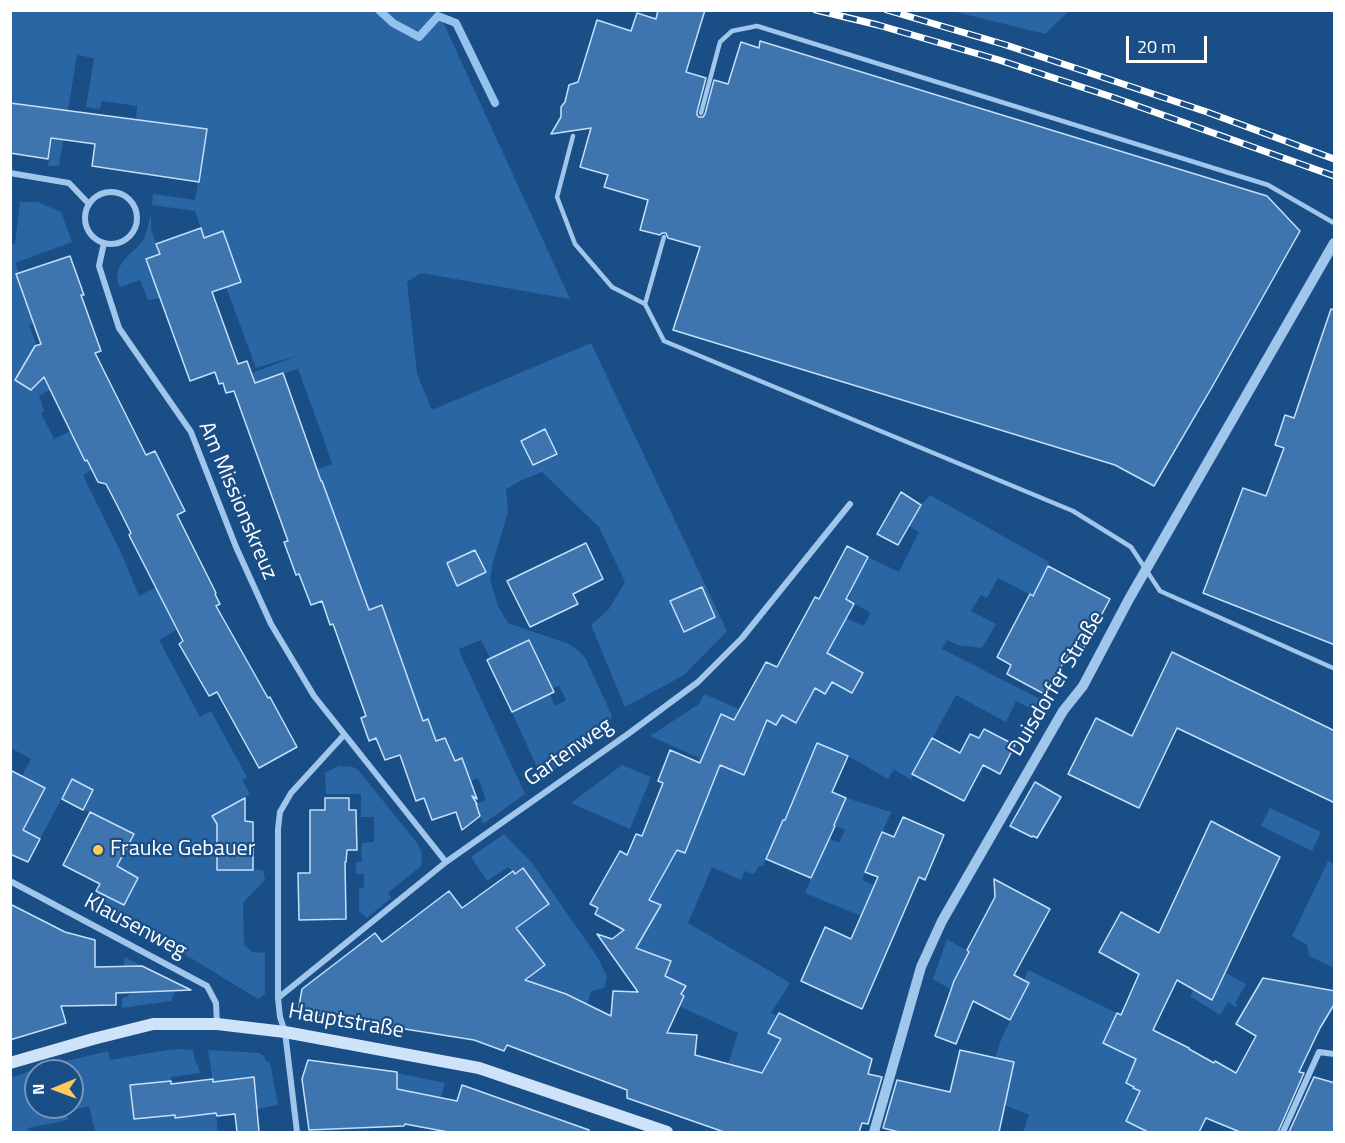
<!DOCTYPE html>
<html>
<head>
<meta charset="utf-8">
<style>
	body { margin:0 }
	#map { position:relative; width:1345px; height:1143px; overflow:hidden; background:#1a4e87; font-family:"Titillium Web",sans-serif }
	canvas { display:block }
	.frame { position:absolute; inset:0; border:12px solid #fff; pointer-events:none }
	.north { position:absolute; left:24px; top:1059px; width:60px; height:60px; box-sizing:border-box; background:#1a4e87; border:2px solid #7695b7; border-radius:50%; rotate:269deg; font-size:16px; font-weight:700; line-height:24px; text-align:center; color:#fff }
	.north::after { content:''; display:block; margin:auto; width:21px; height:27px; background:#ffc95d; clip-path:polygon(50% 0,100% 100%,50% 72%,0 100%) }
	.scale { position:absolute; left:1126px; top:36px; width:81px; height:27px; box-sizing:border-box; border:3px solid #fff; border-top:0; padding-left:8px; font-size:18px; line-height:21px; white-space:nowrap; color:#fff; -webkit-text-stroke:4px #1a4e87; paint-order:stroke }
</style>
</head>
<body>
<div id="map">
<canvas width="1345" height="1143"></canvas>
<div class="frame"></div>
<div class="north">N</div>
<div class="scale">20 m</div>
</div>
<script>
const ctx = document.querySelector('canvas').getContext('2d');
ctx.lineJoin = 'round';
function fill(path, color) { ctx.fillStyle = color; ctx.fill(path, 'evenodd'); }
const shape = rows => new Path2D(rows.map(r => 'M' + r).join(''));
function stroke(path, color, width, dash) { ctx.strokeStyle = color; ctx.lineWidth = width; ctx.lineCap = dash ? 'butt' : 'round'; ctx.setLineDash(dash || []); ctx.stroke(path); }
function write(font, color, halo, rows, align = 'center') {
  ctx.font = font + ' "Titillium Web",sans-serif'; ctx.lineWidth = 4.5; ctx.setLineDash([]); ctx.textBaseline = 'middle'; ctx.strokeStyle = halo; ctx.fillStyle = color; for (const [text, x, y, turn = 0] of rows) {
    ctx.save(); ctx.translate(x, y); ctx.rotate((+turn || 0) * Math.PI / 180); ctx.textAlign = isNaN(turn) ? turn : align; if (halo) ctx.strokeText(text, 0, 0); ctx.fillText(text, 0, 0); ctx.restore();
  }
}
fill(shape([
	[10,11,438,11,570,299,421,273,407,282,417,374,432,410,591,343,727,631,684,675,625,707,591,625,609,609,625,582,599,527,542,472,520,481,506,489,508,512,493,562,490,579,498,606,508,623,569,644,579,651,586,659,612,716,608,725,583,737,580,752,546,774,536,765,512,712,550,694,555,706,566,700,559,686,553,688,530,640,490,658,481,640,459,649,456,644,525,794,483,824,476,804,486,800,478,778,471,781,462,758,455,761,451,750,436,741,428,719,420,722,406,689,411,686,382,606,350,617,322,481,293,490,290,479,332,464,324,440,298,369,255,383,252,373,299,355,256,368,226,287,241,281,223,231,204,238,195,211,152,205,153,194,195,200,207,130,167,123,166,128,136,123,137,106,102,101,100,109,86,107,94,58,77,55,59,166,48,166,56,109,12,103,13,97,10,96],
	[952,11,1069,11,1045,34],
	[20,202,38,202,61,212,72,242,15,263,19,273,16,275,30,314,37,322,29,325,37,346,60,384,39,396,44,410,41,413,54,439,71,431,85,461,87,460,92,470,83,475,122,555,139,596,157,587,171,616,176,630,159,640,200,717,211,711,247,777,242,780,250,794,213,816,218,826,217,869,263,870,265,880,243,903,244,945,252,952,265,953,265,994,258,999,163,941,92,904,98,892,124,905,138,878,117,866,133,834,90,812,83,810,93,790,72,779,40,839,23,830,40,797,37,784,22,776,31,759,11,748,11,244,15,244],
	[150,216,151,217,151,229,160,254,147,261,160,298,148,300,140,280,120,287,117,280,118,270,123,261,143,241,148,227],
	[930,495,1049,562,1033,596,998,578,987,598,981,595,971,611,996,624,982,648,958,645,947,640,942,649,1046,702,1039,713,1016,701,1006,722,956,695,924,754,911,780,894,769,888,779,848,756,817,743,785,820,783,820,763,866,759,866,754,874,745,871,741,880,712,867,688,923,790,983,771,1013,777,1016,768,1033,781,1039,755,1107,727,1067,738,1033,679,1006,681,994,686,986,648,968,616,936,621,928,640,939,660,906,649,900,663,876,649,868,659,843,685,853,706,801,691,781,699,758,650,736,699,704,704,694,776,725,782,715,797,723,815,688,825,694,832,682,852,693,862,673,827,653,846,618,864,626,871,613,848,600,853,585,868,557,899,572,919,532,909,526,921,505],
	[622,765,651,777,630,829,571,803],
	[339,766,353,767,359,771,417,843,421,850,422,858,421,866,388,893,391,898,367,918,362,913,359,912,359,888,364,888,364,874,356,874,356,862,361,862,363,859,361,858,362,843,374,842,374,817,361,817,361,794,326,794,325,773],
	[846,798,891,812,862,880,874,885,861,916,805,893,816,868,814,832,839,843,845,830,834,825],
	[1270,808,1321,832,1312,851,1261,826],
	[504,834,532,863,598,958,607,977,604,988,591,991,587,1005,559,992,529,981,531,975,545,965,512,930,549,905,523,869,515,874,508,867,487,881,471,857],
	[1328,861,1334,864,1334,968,1309,956,1307,945,1292,936],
	[947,939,969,952,950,989,933,979],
	[125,957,151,971,175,990,171,1001,122,1008,122,998,127,997,131,992,123,973],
	[1208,963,1246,984,1235,1003,1238,1004,1236,1007,1228,1002,1220,1015,1190,996],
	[1028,970,1117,1013,1103,1043,1122,1052,1129,1039,1159,1053,1134,1063,1126,1085,1140,1091,1126,1121,1148,1132,1023,1132,1029,1115,1005,1105,1014,1062,995,1058,1002,1037,1029,984,1024,980],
	[180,1049,193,1050,196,1065,198,1065,200,1073,171,1077,171,1081,131,1085,134,1119,175,1115,176,1118,216,1113,218,1132,95,1132,89,1106,67,1111,68,1120,28,1128,29,1132,11,1132,10,1078,39,1068,108,1051,110,1060,167,1050],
	[36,1071,72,1071,72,1107,36,1107],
	[208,1050,259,1053,264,1056,266,1061,270,1063,278,1105,257,1109,253,1077,213,1082],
	[397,1073,445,1083,434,1121,422,1117,427,1095,393,1088]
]), '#2a66a4');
stroke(shape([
	[379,10,393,23,419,37,438,16,456,23,495,103]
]), '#94c2ef', 8);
const building = shape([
	[658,10,705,10,686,72,706,78,697,112,697,115,699,117,703,117,705,114,714,80,728,84,741,42,759,48,760,41,1267,196,1300,231,1212,387,1154,486,1115,465,673,330,700,247,668,238,666,233,662,233,660,235,640,230,648,200,604,187,608,175,580,167,591,128,551,134,561,117,561,107,565,102,569,85,578,82,597,20,631,31,637,13,656,19,658,10],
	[10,103,207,129,199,182,92,166,95,144,51,138,48,159,10,153,10,103],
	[201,228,204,238,223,231,241,282,212,292,238,364,247,361,255,383,283,373,321,481,322,481,369,610,382,605,423,721,428,719,436,741,445,738,455,761,462,758,477,799,472,796,477,804,476,804,480,816,462,830,456,812,432,820,424,798,416,801,400,755,385,760,376,738,369,741,361,718,366,716,333,624,330,625,322,601,311,605,299,574,296,575,284,542,288,541,234,391,226,393,223,383,219,384,215,372,190,381,146,259,160,254,156,244,201,228],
	[70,256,84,295,81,295,101,351,95,353,146,455,155,451,185,511,177,515,216,593,215,594,220,604,216,606,268,698,270,697,297,747,259,768,217,692,209,696,179,644,183,641,129,535,131,533,118,507,106,484,98,482,87,460,85,461,44,377,31,390,15,380,35,346,41,344,16,274,70,256],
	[1331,309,1335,310,1335,645,1203,593,1243,488,1266,496,1284,448,1275,445,1285,415,1294,418,1331,309],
	[545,429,557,454,533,465,521,441,545,429],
	[901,492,921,505,898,545,877,534,901,492],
	[586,543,603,579,573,594,578,604,530,627,507,581,586,543],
	[847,546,868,557,846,599,854,604,827,653,863,673,852,693,832,682,825,694,815,688,796,723,782,715,776,725,767,720,744,775,720,765,685,853,677,850,649,900,661,905,636,948,671,961,665,976,686,986,681,994,684,996,667,1033,697,1035,695,1055,762,1073,781,1039,768,1033,779,1013,872,1059,868,1074,882,1077,868,1124,862,1123,859,1132,724,1132,627,1098,627,1090,507,1045,504,1051,474,1040,298,1012,302,989,375,933,382,942,449,891,462,908,513,871,515,874,523,868,549,904,516,928,545,965,525,980,566,994,611,1016,613,991,638,992,597,934,612,939,624,930,595,914,598,908,590,904,620,851,627,855,636,834,642,836,663,783,658,781,670,750,700,763,721,714,734,720,766,662,777,667,815,597,819,599,847,546],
	[475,550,486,572,457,586,447,563,475,550],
	[1048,566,1110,599,1080,655,1070,650,1046,695,1007,674,1011,665,997,657,1030,594,1033,596,1048,566],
	[702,587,715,617,684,632,670,601,702,587],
	[529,640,554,692,512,712,487,660,529,640],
	[1172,652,1335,731,1335,803,1177,728,1139,808,1068,774,1096,718,1132,736,1172,652],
	[984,729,1015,745,1000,774,983,765,964,801,912,774,932,738,960,753,970,734,979,738,984,729],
	[817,743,848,756,832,792,846,798,834,825,835,826,811,878,766,859,783,820,785,820,817,743],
	[10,770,45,788,23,830,40,839,28,862,10,854,10,770],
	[72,779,93,790,83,810,62,799,72,779],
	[1035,782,1061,797,1037,838,1033,836,1032,837,1010,826,1035,782],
	[245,798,245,821,253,822,253,870,217,870,217,824,212,816,245,798],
	[325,798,349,798,349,810,356,810,357,850,347,850,346,862,345,862,346,919,299,920,298,873,310,873,310,810,325,810,325,798],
	[90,812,134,834,117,866,138,878,124,905,96,891,100,884,63,865,90,812],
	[903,817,944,835,925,880,919,877,862,1009,801,981,825,927,851,939,878,877,865,872,882,832,894,837,903,817],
	[1211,821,1280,857,1212,1000,1177,980,1153,1030,1189,1048,1189,1049,1214,1063,1215,1061,1236,1073,1256,1036,1236,1024,1263,978,1335,991,1335,1003,1320,1028,1299,1072,1304,1073,1278,1132,1240,1132,1206,1118,1199,1132,1148,1132,1126,1121,1140,1091,1133,1088,1134,1087,1126,1083,1136,1059,1103,1043,1117,1013,1121,1015,1139,974,1099,952,1121,912,1159,933,1211,821],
	[994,879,1050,909,1014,975,1029,983,1010,1020,973,1001,956,1044,935,1036,954,981,969,952,967,950,995,897,994,879],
	[10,904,65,932,95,940,95,967,142,966,191,990,116,993,116,1005,61,1006,66,1023,10,1040,10,904],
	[960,1050,1014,1062,999,1132,899,1132,883,1128,897,1080,950,1092,960,1050],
	[308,1060,397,1072,397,1089,457,1101,462,1085,589,1130,588,1132,448,1132,405,1124,404,1126,309,1130,302,1079,308,1060],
	[254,1077,259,1132,237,1132,235,1114,217,1116,216,1113,175,1118,175,1115,134,1119,130,1085,171,1081,171,1084,213,1079,213,1082,254,1077],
	[1314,1077,1335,1083,1335,1132,1289,1132,1314,1077]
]);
fill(building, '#3e75ae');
stroke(building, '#c6e0f9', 1.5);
stroke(shape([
	[701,113,720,42,732,31,757,26,1268,185,1334,223],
	[573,136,557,197,575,244,612,287,645,304],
	[664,237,645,304,664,341,1073,511,1131,547,1160,591,1333,668]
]), '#a1c6ec', 4.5);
stroke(shape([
	[10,173,69,183,89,204],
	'85 218a26 26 0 1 1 52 0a26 26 0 1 1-52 0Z',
	[104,243,99,266,119,328,191,432,236,547,271,624,314,696,446,862],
	[10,881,207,986,216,1003,217,1024],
	[278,998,446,862,628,734,698,682,742,638,850,504],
	[297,1132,285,1032,280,1017,278,998,278,829,280,812,291,793,344,735],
	[1283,1132,1319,1052,1334,1054]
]), '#a1c6ec', 6);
stroke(shape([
	[874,1132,921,967,942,921,1063,711,1083,686,1129,599,1334,243]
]), '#a1c6ec', 10);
stroke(shape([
	[10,1063,93,1039,153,1024,217,1024,285,1032,479,1068,667,1132]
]), '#cee2f9', 12);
const rail = shape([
	[816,10,878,25,999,60,1115,98,1334,176],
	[887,10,1006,45,1207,112,1334,159]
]);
stroke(rail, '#fff', 7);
stroke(rail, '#1a4e87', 4.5, [14]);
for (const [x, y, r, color] of [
	[98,850,6,"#ffc95d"]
]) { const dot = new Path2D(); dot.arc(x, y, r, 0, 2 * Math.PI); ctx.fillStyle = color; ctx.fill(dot); stroke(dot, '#1a4e87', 2); }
write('22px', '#fff', '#1a4e87', [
	["Am Missionskreuz",237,501,67],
	["Duisdorfer Straße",1057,684,-59],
	["Gartenweg",569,753,-35],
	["Klausenweg",135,927,28],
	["Hauptstraße",346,1022,10]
]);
write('22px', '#fff', '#1a4e87', [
	["Frauke Gebauer",110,850]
], 'left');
</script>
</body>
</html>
